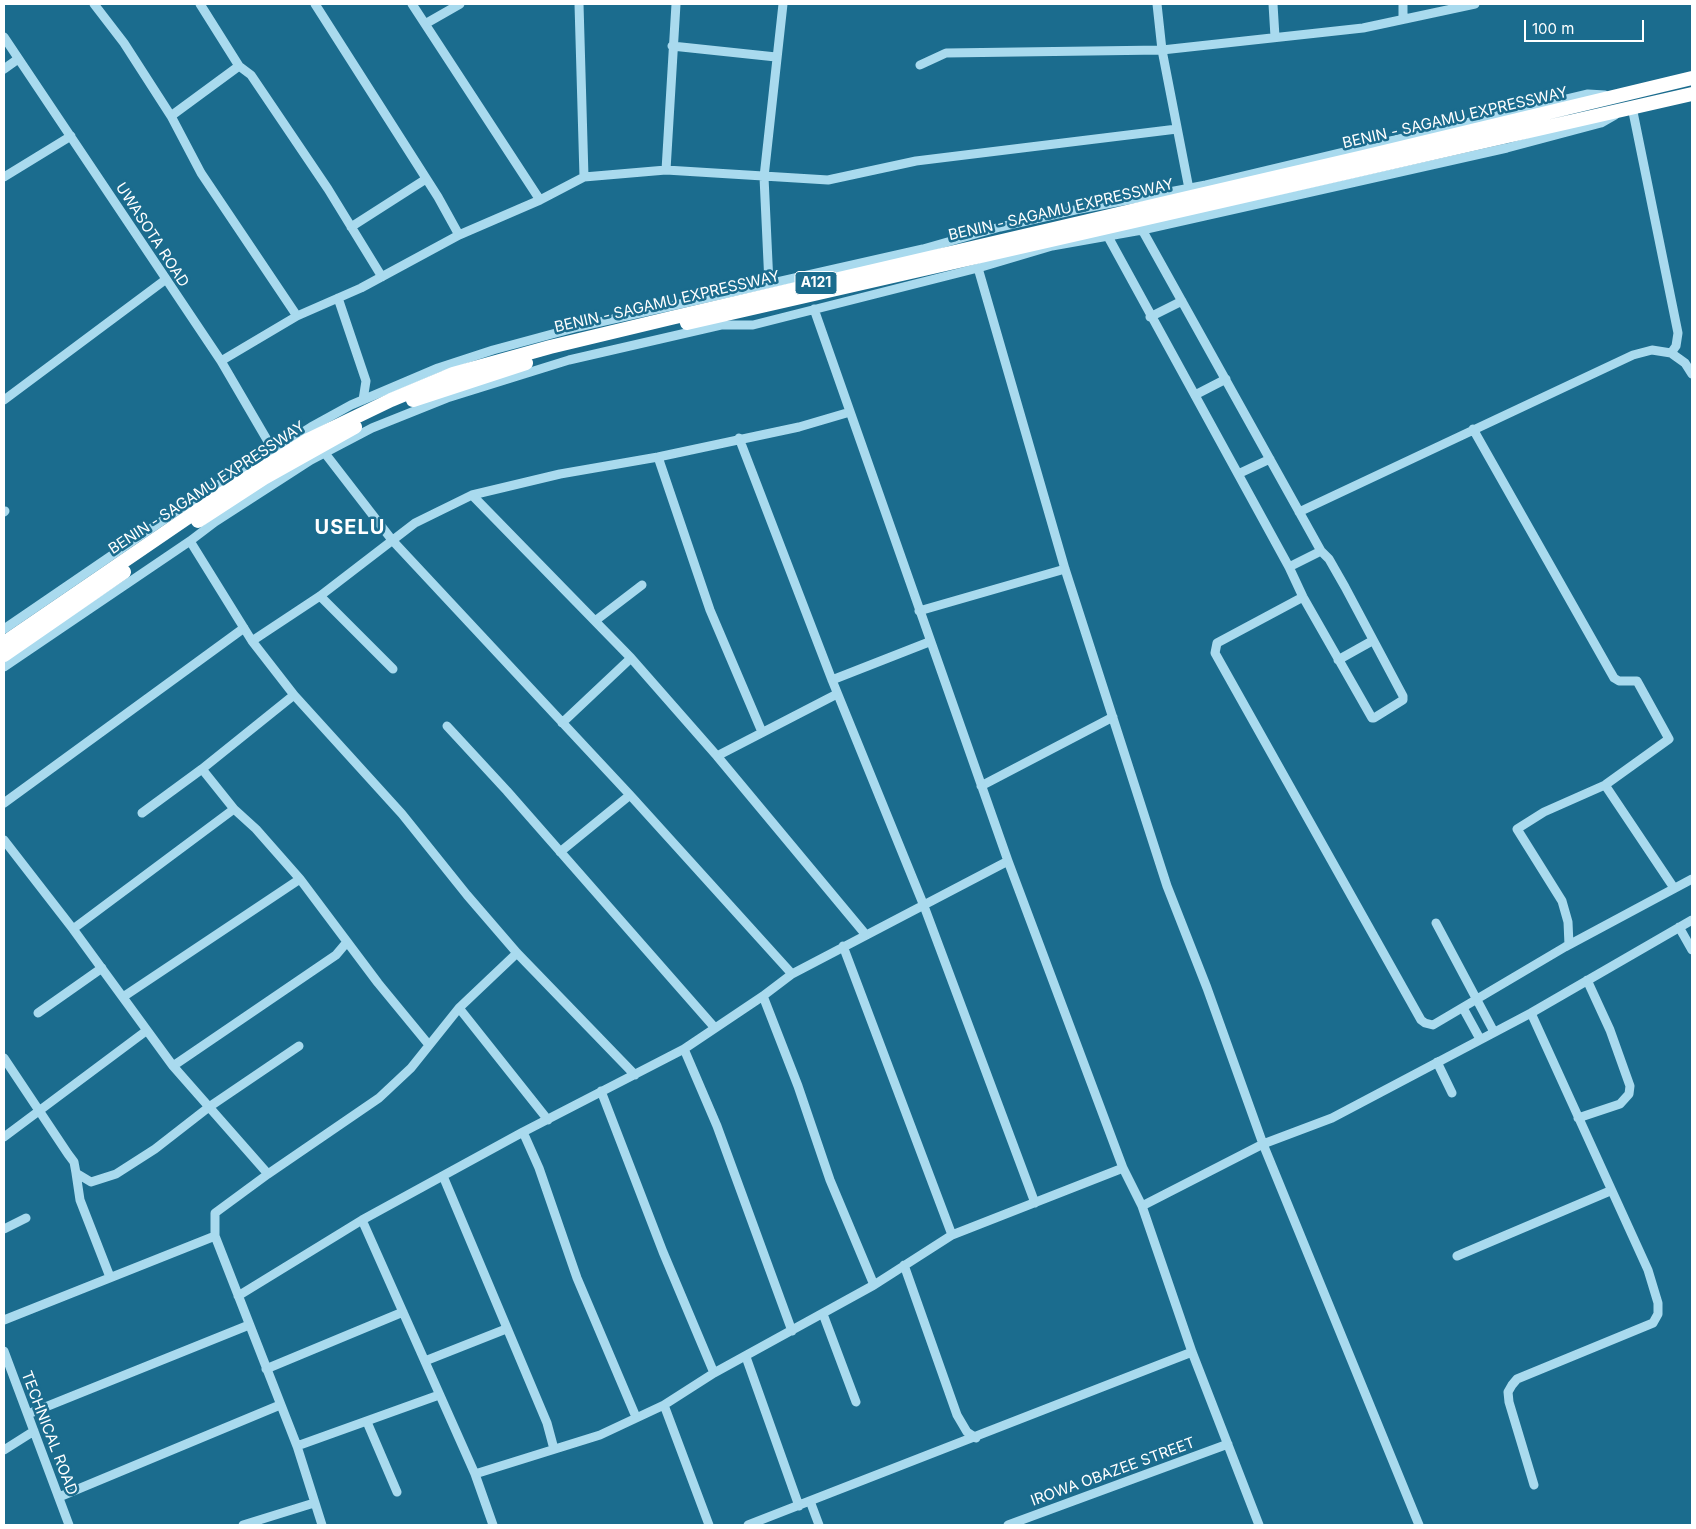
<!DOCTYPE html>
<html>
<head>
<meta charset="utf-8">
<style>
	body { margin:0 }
	#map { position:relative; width:1696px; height:1529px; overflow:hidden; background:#1b6c8e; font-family:Inter,sans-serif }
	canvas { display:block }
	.frame { position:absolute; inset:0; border:5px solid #fff; pointer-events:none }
	.scale { position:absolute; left:1524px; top:20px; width:120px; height:22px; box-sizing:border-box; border:2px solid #fff; border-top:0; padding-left:6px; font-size:15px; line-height:18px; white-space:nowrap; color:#fff; -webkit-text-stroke:4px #1b6c8e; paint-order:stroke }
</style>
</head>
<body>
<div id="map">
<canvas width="1696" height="1529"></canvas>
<div class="frame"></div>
<div class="scale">100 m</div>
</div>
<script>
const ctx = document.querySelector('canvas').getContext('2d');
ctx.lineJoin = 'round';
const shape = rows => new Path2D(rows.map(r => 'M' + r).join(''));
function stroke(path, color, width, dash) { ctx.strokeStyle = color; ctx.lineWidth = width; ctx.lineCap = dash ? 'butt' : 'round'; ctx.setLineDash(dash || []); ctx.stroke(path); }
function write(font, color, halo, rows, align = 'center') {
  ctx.font = font + ' Inter,sans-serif'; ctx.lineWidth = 5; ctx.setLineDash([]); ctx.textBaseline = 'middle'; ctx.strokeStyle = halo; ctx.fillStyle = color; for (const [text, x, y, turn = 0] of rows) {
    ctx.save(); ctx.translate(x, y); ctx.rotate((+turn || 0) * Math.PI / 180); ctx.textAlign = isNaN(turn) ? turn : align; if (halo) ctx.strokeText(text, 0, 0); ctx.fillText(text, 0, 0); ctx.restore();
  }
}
stroke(shape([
	[94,4,124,43,171,116,201,173,297,316],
	[200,4,239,66,251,75,328,189,382,277],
	[315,4,438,197,459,235],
	[412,4,540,200],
	[579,4,584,177],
	[1157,4,1162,50,1190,194],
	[1273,4,1275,37],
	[1403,4,1403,19],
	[425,24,460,4],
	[4,37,221,361,273,450],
	[672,46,776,57],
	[920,65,946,53,1162,50,1363,28,1475,4],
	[4,69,18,59],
	[1632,107,1678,333,1676,346,1671,353],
	[171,116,239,66],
	[666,170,676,4],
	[4,177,71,136],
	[351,227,426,179],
	[1106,233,1289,567,1303,597,1372,718,1374,718,1403,700,1403,696,1345,587,1329,559,1321,551,1140,226],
	[978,268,1065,569,1167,886,1207,988,1263,1144,1419,1525],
	[769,284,764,177,783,4],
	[338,298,366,381,363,400],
	[814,309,1008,861,1123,1168,1142,1206,1192,1352,1259,1525],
	[1150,317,1182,301],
	[221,361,297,316,361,288,459,235,540,200,584,177,666,170,828,180,916,161,1177,129],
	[1195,395,1226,379],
	[4,400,165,280],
	[1473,429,1614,678,1619,681,1637,681,1669,739,1605,785,1544,812,1517,829,1562,901,1568,922,1569,945],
	[739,438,832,680,924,906,1035,1203],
	[324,452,392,540,630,795,792,974],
	[658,457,710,610,762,732],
	[1238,474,1270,459],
	[472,495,631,658,717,756,866,935],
	[4,512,5,511],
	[1299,512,1633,355,1652,350,1671,353,1685,363,1692,374],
	[190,541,252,641,294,695,402,814,467,895,517,953,635,1075],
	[1289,567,1321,551],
	[320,596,393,669],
	[1303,597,1217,643,1215,653,1421,1020,1425,1023,1433,1025,1565,947,1692,879],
	[919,611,1065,569],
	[595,621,642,585],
	[4,629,181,508,311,427,351,405,438,368,493,350,578,327,923,249,1000,227,1075,210,1206,185,1588,94,1605,95],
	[252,641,320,596,415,523,472,495,560,474,658,457,799,427,850,412],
	[1338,660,1372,641],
	[4,667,190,541,215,522,311,460,372,428,447,398,569,360,721,325,753,325,978,268,1052,246,1142,230,1507,148,1601,123,1615,115],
	[832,680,929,642],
	[562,723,631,658],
	[447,726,507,791,715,1028],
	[717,756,837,694],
	[202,769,234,809,256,829,300,879,378,983,429,1045],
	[1605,785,1674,888],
	[981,786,1113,717],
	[4,803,244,628],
	[142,813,202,769,294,695],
	[4,840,73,929,173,1066,268,1174],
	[560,852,630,795],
	[1436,923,1494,1032],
	[1679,927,1692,950],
	[73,929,234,809],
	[843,946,952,1235],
	[763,996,798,1086,830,1180,874,1285],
	[123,997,300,879],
	[459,1008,548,1120],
	[1463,1008,1480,1039],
	[38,1013,102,968],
	[1531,1013,1648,1270,1658,1303,1658,1314,1653,1323,1517,1379,1512,1385,1508,1392,1509,1402,1534,1485],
	[684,1049,717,1126,792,1331],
	[4,1058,68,1154,74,1162,76,1173,91,1182,116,1174,155,1149,209,1107,299,1046],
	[1437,1062,1452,1093],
	[173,1066,336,955,347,942],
	[601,1091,663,1252,714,1373],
	[1578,1118,1620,1104,1629,1094,1630,1086,1610,1030,1587,980],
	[523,1132,539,1168,577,1278,636,1417],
	[4,1137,146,1031],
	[76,1173,80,1200,110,1277],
	[443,1176,547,1423,554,1449],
	[1142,1206,1263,1144,1332,1118,1531,1013,1692,920],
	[362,1220,475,1474,493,1525],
	[4,1229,26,1218],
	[1457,1256,1610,1191],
	[904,1265,957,1415,967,1432,976,1438],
	[238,1296,362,1220,523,1132,684,1049,763,996,792,974,1008,861],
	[823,1314,856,1402],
	[4,1320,215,1236],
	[4,1351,69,1525],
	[746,1357,799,1506],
	[425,1361,506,1329],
	[266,1369,403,1312],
	[664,1405,709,1525],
	[28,1414,249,1325],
	[367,1422,397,1492],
	[297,1446,439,1395],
	[4,1450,34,1431],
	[475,1474,600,1435,664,1405,714,1373,874,1285,952,1235,1123,1168],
	[59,1497,280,1405],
	[810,1501,819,1525],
	[243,1525,314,1503],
	[322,1525,297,1446,215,1236,215,1213,268,1174,379,1098,411,1068,459,1008,517,953],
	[748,1525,1192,1352],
	[1008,1525,1228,1444]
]), '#a9daee', 9);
stroke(shape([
	[687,323,1692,94],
	[413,400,526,363],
	[198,521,264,478,355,427],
	[4,643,219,496,308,440,391,400,453,374,550,347,671,318,1363,157,1692,78],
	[4,655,124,572]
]), '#fff', 14);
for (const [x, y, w] of [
	[816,283,42]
]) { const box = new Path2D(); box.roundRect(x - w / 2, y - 11.5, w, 23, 4); ctx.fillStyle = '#1b6c8e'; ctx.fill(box); stroke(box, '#fff', 1); }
write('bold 14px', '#fff', null, [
	["A121",816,283]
]);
write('15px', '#fff', '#1b6c8e', [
	["BENIN - SAGAMU EXPRESSWAY",1455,118,-13],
	["BENIN - SAGAMU EXPRESSWAY",1061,210,-13],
	["UWASOTA ROAD",152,235,57],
	["BENIN - SAGAMU EXPRESSWAY",667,302,-13],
	["BENIN - SAGAMU EXPRESSWAY",207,488,-33],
	["TECHNICAL ROAD",49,1433,69],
	["IROWA OBAZEE STREET",1113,1472,-20]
]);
ctx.letterSpacing = '1px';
write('bold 20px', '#fff', '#1b6c8e', [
	["USELU",350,528]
]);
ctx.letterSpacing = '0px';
</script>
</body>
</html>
